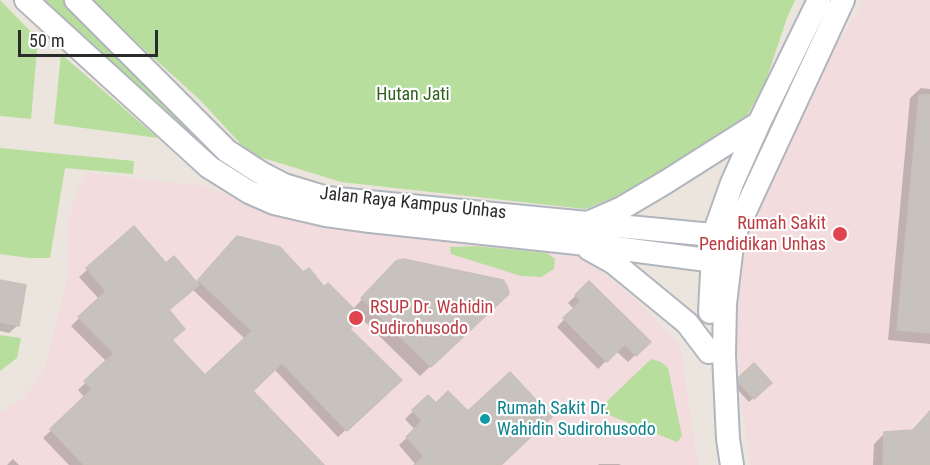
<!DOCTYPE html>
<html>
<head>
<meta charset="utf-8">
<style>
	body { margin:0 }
	#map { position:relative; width:930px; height:465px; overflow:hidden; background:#ece5de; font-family:"Roboto Condensed",sans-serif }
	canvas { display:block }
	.scale { position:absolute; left:18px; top:30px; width:140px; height:27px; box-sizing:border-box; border:3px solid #2b2b2b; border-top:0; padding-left:8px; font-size:18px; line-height:21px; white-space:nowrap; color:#2b2b2b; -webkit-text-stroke:4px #fff; paint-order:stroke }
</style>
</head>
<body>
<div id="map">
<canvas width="930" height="465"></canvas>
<div class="scale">50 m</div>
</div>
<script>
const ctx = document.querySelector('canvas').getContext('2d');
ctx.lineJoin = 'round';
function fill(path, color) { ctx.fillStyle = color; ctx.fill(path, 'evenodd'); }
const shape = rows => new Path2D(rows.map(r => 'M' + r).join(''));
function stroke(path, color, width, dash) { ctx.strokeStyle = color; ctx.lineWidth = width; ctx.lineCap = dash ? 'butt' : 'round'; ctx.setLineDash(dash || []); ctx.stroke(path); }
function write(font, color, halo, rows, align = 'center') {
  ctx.font = font + ' "Roboto Condensed",sans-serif'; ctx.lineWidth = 4.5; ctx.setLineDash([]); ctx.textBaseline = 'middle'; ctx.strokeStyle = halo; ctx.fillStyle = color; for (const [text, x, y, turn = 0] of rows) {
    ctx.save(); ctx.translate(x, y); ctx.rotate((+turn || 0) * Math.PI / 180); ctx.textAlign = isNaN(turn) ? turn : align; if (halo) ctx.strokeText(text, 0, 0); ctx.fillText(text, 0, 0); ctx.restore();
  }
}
fill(shape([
	[865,0,930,0,930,465,751,465,741,400,736,323,739,267,762,200,818,73],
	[86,173,200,185,279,213,422,238,521,241,578,253,637,300,680,345,698,465,0,465,0,413,24,398,45,368,68,274,68,224,75,196]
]), '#f2dcde');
fill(shape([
	[0,0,38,39,31,119,0,116],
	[35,0,69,0,260,186,234,176],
	[90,0,795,0,787,18,765,83,743,123,681,159,646,185,585,209,341,182,250,154,200,100],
	[61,54,158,138,54,124],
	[0,148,134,161,133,174,65,168,50,258,29,258,0,254],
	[476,246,547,253,555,259,554,269,541,277,521,276,451,254,450,247],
	[0,335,21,338,17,358,0,371],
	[651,359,661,362,668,368,682,436,677,442,601,412,600,408]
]), '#b8de9e');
fill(shape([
	[921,88,930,89,930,344,888,340,910,98],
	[134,228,166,265,196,283,230,246,303,274,352,310,386,274,497,304,420,376,359,316,348,329,392,388,338,437,274,369,251,391,322,465,69,465,43,438,85,398,78,390,107,362,71,326,99,299,79,277],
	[192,289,245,339,205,377,171,341,167,311],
	[0,282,18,325,9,333,0,331],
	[589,283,648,342,628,362,616,351,598,369,557,327,574,309,568,303],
	[754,365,770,382,749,402,735,387,735,383],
	[428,397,500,465,416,465,399,445,415,430,405,419],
	[930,413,930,465,873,465,874,444,885,433,913,432],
	[13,459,19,465,7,465],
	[599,464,619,464,621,465,598,465]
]), '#0003');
const building = shape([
	[919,95,930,95,930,333,897,330,919,95],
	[134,226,166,263,174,256,199,285,169,310,185,329,172,340,205,375,252,331,198,280,237,236,280,247,303,272,309,268,324,287,328,283,361,316,350,329,402,380,347,431,282,363,253,391,324,465,84,465,50,429,92,389,84,381,114,353,78,317,106,291,86,268,134,226],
	[403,259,503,280,507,286,509,294,431,367,361,298,396,261,403,259],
	[0,280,26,285,19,326,0,322,0,280],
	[589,281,651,342,636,356,625,344,607,362,563,318,581,301,575,295,589,281],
	[754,363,772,383,754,399,739,383,739,377,754,363],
	[510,372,552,417,501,465,414,465,424,456,406,437,422,421,412,410,428,395,436,403,448,391,468,411,510,372],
	[930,411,930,465,883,465,884,432,913,430,930,411]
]);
fill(building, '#c7c2bd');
stroke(building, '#c7c1b8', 1.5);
const minor = shape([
	[26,0,209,167,249,192,274,203,326,215,370,221,577,243,730,263],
	[76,0,227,151,261,173,284,185,327,198,733,237],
	[590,222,622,208,666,182,759,123],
	[589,249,614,263,687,323,709,352],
	[710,312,714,234,732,183,759,123,819,0],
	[732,465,728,439,724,355,725,304,733,237,843,0]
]);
stroke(minor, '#b1b5bd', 26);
stroke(minor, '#fff', 22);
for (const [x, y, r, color] of [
	[840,234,8,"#e0444e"],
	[356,318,8,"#e0444e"],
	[485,419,6,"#0f9aa8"]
]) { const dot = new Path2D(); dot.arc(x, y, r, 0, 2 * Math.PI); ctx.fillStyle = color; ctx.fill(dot); stroke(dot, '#fff', 2); }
write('18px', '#31631f', '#fff', [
	["Hutan Jati",413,95]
]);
write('18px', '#2b2b2b', '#fff', [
	["Jalan Raya Kampus Unhas",413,204,6]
]);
write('18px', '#be3a42', '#fff', [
	["Rumah Sakit",826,224],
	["Pendidikan Unhas",826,245],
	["RSUP Dr. Wahidin",370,308,"left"],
	["Sudirohusodo",370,329,"left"]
], 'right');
write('18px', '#0d838f', '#fff', [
	["Rumah Sakit Dr.",497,409],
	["Wahidin Sudirohusodo",497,430]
], 'left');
</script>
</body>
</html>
